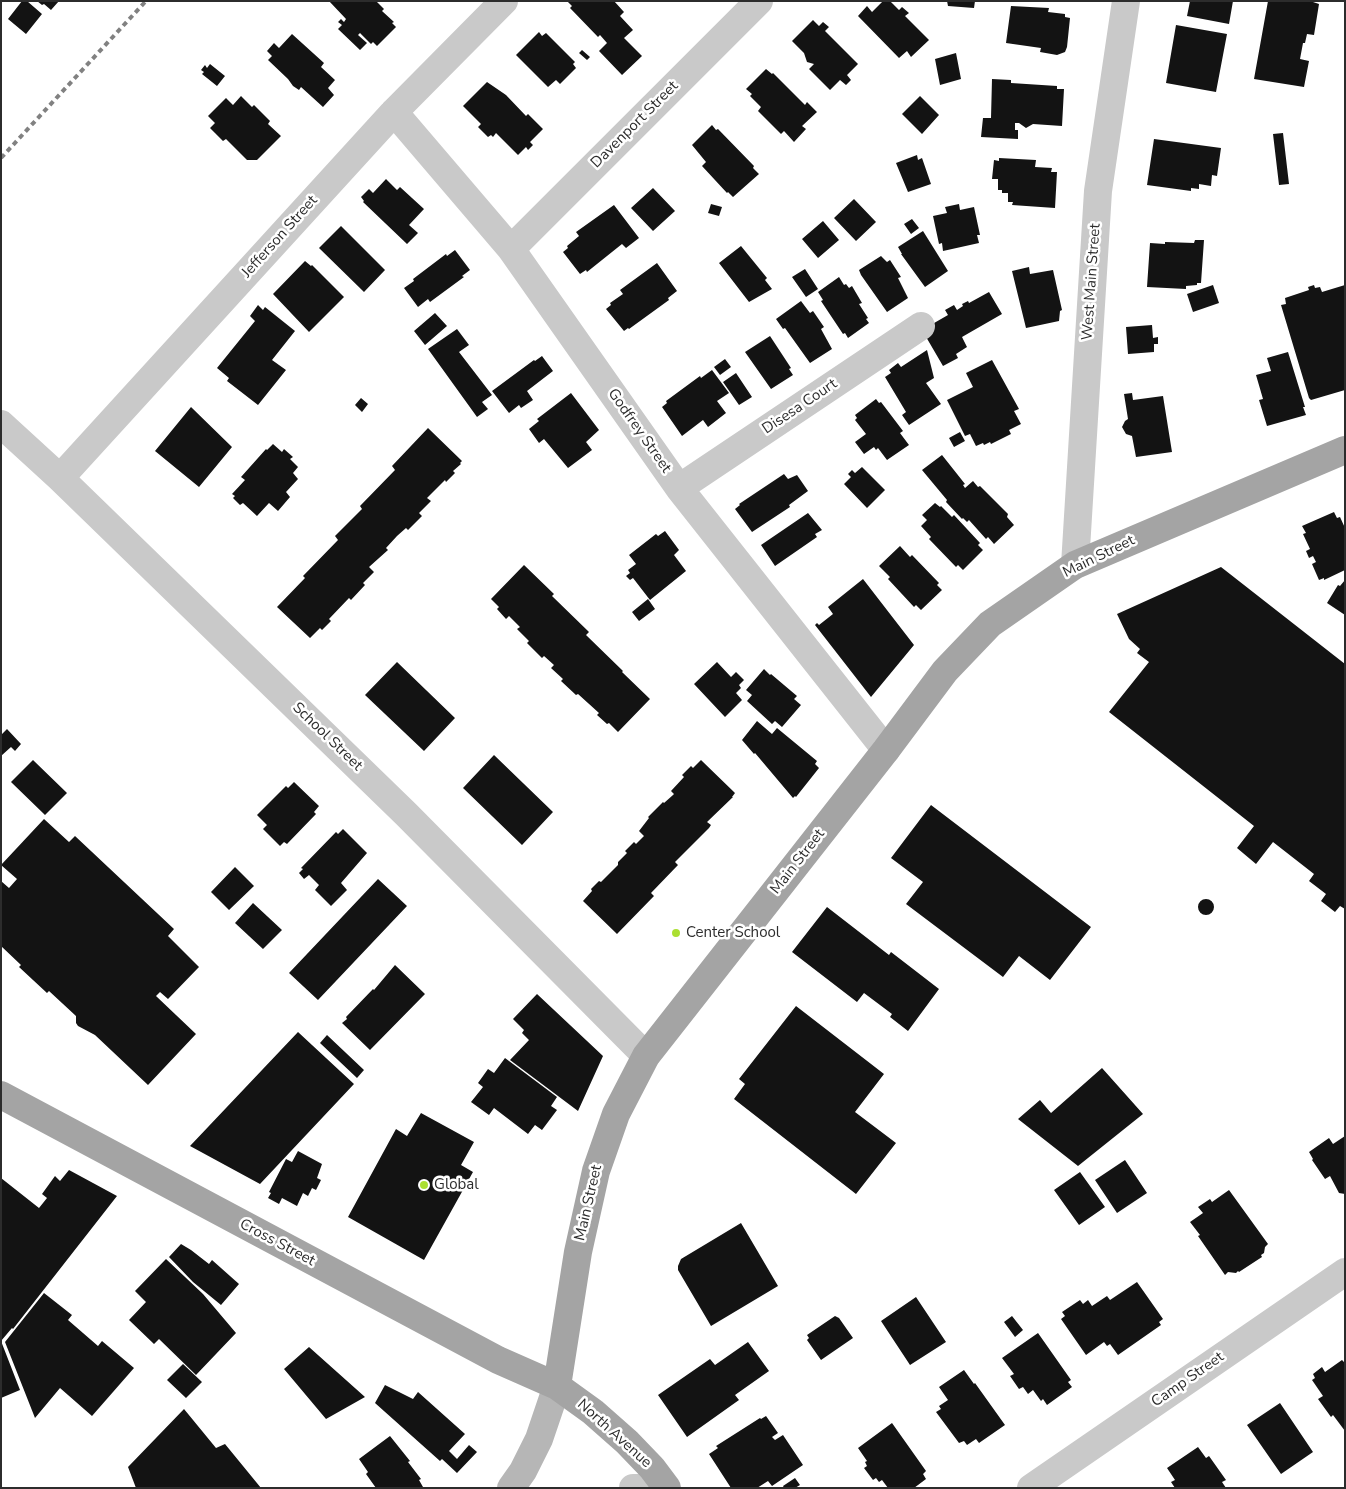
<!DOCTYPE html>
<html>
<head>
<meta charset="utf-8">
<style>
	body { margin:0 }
	#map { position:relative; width:1346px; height:1489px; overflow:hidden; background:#fff; font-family:"Nunito Sans",sans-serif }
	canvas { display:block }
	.frame { position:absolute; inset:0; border:2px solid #2c2c2c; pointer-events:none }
</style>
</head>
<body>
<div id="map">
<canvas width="1346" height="1489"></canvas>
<div class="frame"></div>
</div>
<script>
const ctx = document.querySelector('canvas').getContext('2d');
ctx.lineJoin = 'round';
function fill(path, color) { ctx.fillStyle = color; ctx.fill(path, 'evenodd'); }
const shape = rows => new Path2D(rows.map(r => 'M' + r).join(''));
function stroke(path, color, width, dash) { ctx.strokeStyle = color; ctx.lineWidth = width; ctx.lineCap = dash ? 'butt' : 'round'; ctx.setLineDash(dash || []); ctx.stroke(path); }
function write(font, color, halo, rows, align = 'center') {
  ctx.font = font + ' "Nunito Sans",sans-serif'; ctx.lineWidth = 5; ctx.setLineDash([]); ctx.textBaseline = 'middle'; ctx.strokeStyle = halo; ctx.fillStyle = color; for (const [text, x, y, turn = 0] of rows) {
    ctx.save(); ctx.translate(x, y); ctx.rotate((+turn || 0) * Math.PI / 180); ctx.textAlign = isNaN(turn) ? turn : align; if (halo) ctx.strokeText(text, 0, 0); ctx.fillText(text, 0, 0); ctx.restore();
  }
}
fill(shape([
	[22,1,27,1,42,14,26,34,8,19],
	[37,1,59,1,51,10,44,4,42,5],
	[329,1,376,1,384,9,382,11,394,22,392,23,396,27,377,46,373,42,371,44,360,33,358,35,367,43,360,50,338,29,342,25,338,22,341,19,344,22,346,19],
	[567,1,614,1,624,12,620,16,633,30,624,38,642,56,622,75,599,51,607,43,600,35,598,37,570,8,572,6],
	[883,1,890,1,899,10,902,7,909,13,905,16,929,40,911,57,907,51,899,58,858,16,867,6,872,12],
	[947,1,975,1,974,8,948,6],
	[1190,1,1233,1,1229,24,1187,16],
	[1268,1,1310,1,1319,4,1314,35,1307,34,1305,43,1303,43,1300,59,1309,61,1304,87,1254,79],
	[1011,6,1049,8,1048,12,1065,14,1065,17,1070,18,1067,47,1065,52,1057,55,1040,52,1041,48,1006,43],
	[813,20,819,26,823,22,829,27,825,31,858,64,847,75,851,80,846,85,840,80,830,90,809,69,814,64,807,62,804,53,792,41],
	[1176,25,1227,34,1216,92,1166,83],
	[539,32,542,36,546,33,575,62,573,64,576,68,560,84,556,80,548,87,516,55],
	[292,34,324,63,321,67,335,80,328,88,334,95,323,107,301,87,299,90,293,86,288,79,268,60,272,56,267,51,274,43,279,48],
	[582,50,590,57,587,60,579,53],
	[956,53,961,79,940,85,935,59],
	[210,64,225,76,217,86,202,74,204,72,201,70,205,65,207,68],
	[766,69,772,74,773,73,805,105,807,102,817,112,802,126,806,129,794,142,784,131,781,134,758,111,761,107,750,96,752,94,746,89],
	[992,79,1011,80,1011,83,1057,86,1057,89,1064,89,1062,126,1033,124,1026,128,1019,123,1015,123,1015,130,1018,130,1018,139,981,137,983,118,991,118],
	[487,82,506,95,526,116,528,114,543,129,530,142,533,145,528,150,526,147,518,155,496,133,493,137,491,135,488,137,478,127,481,124,463,106],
	[241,96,252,107,254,105,270,121,268,124,281,136,257,160,247,160,226,139,223,141,210,128,215,123,208,116,226,98,233,105],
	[920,96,939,115,922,134,902,114],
	[712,125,716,130,718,129,754,166,753,168,759,174,733,197,728,192,727,193,702,166,706,162,692,145],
	[1283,133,1289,184,1279,185,1273,134],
	[1154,139,1221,148,1217,176,1212,175,1211,186,1199,184,1199,189,1191,188,1191,191,1147,185],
	[917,155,918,160,922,158,931,184,908,192,896,163],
	[999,158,1036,160,1035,167,1052,168,1051,172,1057,172,1055,208,1012,205,1013,202,1008,202,1008,193,1002,193,1002,190,998,190,998,179,992,179,994,160,999,161],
	[386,179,397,190,400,187,424,209,409,225,418,233,407,244,363,202,364,201,361,197,369,189,373,193],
	[653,188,675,211,653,231,631,208],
	[854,199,876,222,856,241,834,218],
	[711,204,722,207,719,216,708,213],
	[959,204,960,210,974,207,980,235,977,235,979,243,943,251,942,243,939,244,933,216,947,213,945,207],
	[614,205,639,238,626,248,622,244,587,272,586,270,580,274,563,252,568,248,567,246,579,236,576,232],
	[912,219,919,228,911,234,904,224],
	[823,221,839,240,818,258,802,239],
	[341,226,385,270,364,292,319,248],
	[923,231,948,271,925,287,901,254,902,254,898,247],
	[1195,240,1204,240,1201,283,1197,283,1197,285,1186,286,1186,289,1147,287,1150,243,1165,244,1165,242,1194,243],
	[741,246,767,278,765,280,772,289,749,302,719,263],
	[455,250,470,270,462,276,464,277,430,302,428,299,418,307,404,288,414,281,413,279,446,254,447,256],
	[881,256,887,262,890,260,901,277,898,278,908,298,887,312,861,275,859,270],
	[305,261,311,266,312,265,344,297,309,332,273,294],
	[657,263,677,291,668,298,669,300,629,329,628,328,624,331,606,309,611,305,610,303,623,294,620,290],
	[1029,267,1030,274,1053,270,1062,310,1060,311,1059,321,1026,328,1012,271],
	[805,269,818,289,806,297,792,277],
	[839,277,844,285,846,284,849,288,852,286,862,303,859,304,868,318,866,319,869,323,848,338,845,333,843,334,821,301,823,300,818,292],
	[1213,285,1219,303,1193,312,1187,294],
	[1314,285,1315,288,1320,287,1322,292,1345,285,1345,390,1311,400,1309,398,1281,305,1286,304,1285,298,1309,290,1308,287],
	[989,292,1002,314,962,337,967,347,956,354,958,358,943,366,922,330,948,315,945,310,954,305,957,310,963,306,962,304,968,301,969,303],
	[801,301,810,313,813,311,824,327,821,329,832,349,810,363,785,328,783,329,776,319],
	[258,305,263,310,265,307,295,331,272,360,286,370,258,405,227,381,229,378,217,368,255,321,250,316],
	[435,313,447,326,425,345,414,331],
	[1152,325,1153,338,1158,337,1158,344,1154,344,1154,352,1128,354,1126,327],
	[457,329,469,345,459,352,492,395,482,402,488,409,477,417,428,349],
	[770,336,791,368,789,369,793,375,771,389,745,352],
	[927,350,934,378,926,383,941,404,909,425,902,415,906,412,885,377,891,373,889,370,898,363,901,367],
	[1288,352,1305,407,1303,407,1306,415,1267,426,1259,400,1263,399,1256,375,1271,371,1267,358],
	[542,356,553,371,527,391,533,400,521,408,519,405,509,413,492,391,534,360,535,361],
	[725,359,731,367,720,375,714,367],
	[992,360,1019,409,1014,411,1021,424,1009,430,1011,434,991,444,990,442,984,445,983,443,976,446,970,434,965,436,947,400,973,387,966,373],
	[712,370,729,393,717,401,726,413,708,427,703,420,682,436,662,407,667,403,666,401,700,376,701,378],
	[736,373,752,397,739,405,723,382],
	[571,393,599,430,586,442,592,450,568,468,544,439,539,443,529,429,539,421,537,419],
	[1132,393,1133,400,1163,396,1172,452,1136,457,1132,436,1126,434,1122,427,1125,421,1128,419,1124,394],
	[361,398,368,404,362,412,355,405],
	[876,399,879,403,881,402,903,431,900,433,909,445,887,460,878,448,876,450,874,447,864,454,855,442,866,434,855,420,857,418,855,415],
	[191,407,232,447,199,487,155,451],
	[428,428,462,461,460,463,461,464,453,471,455,473,446,482,445,480,427,498,431,501,419,513,422,516,408,530,406,528,397,536,386,548,388,550,369,567,374,572,363,583,365,585,351,600,349,598,329,619,331,621,322,630,320,628,310,638,277,607,305,578,303,576,338,540,335,536,362,509,360,506,395,470,392,466],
	[960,432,965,441,954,447,949,438],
	[273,444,282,452,284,449,293,457,290,459,298,467,293,473,298,479,286,492,290,497,278,511,269,503,257,516,243,503,240,505,233,498,235,496,232,494,245,480,241,477,266,449,267,450],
	[942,455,965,484,963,485,965,488,973,481,978,487,980,486,1008,514,1007,517,1014,525,994,544,988,537,986,539,969,520,967,522,963,518,962,519,946,502,947,500,922,470],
	[862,467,885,490,867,508,844,484,851,477,848,474,852,470,855,473],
	[784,474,788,479,797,475,808,491,789,505,790,507,752,532,735,509,740,505,739,504],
	[935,503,940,507,941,506,952,517,954,515,980,543,978,545,983,550,963,570,958,565,956,567,929,539,931,537,921,526,927,520,922,515],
	[1334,512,1337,518,1340,517,1345,528,1345,570,1324,580,1324,578,1319,580,1312,564,1316,562,1313,556,1309,558,1306,551,1310,549,1303,534,1306,533,1302,526],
	[808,513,822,530,815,534,817,537,775,566,761,545],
	[665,531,679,550,674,555,686,571,650,600,633,578,630,580,626,576,630,573,628,570,636,564,629,555,656,534,658,536],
	[900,546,910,557,912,555,939,583,937,585,942,590,921,610,916,605,914,607,888,579,890,577,879,566],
	[524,565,554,594,552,596,589,632,586,635,623,671,622,672,650,699,618,732,609,723,607,724,597,715,599,713,578,694,576,695,561,681,563,679,551,668,554,665,544,656,542,658,527,643,529,641,517,629,520,627,509,616,506,619,497,609,499,607,491,599],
	[1221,567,1345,664,1345,909,1340,906,1335,912,1321,901,1326,894,1309,881,1314,874,1273,842,1256,864,1237,848,1254,826,1109,712,1149,662,1137,653,1140,649,1129,639,1117,614],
	[863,579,914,645,871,697,815,625,817,623,819,625,833,614,828,607],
	[1345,580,1345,615,1327,603,1338,585,1340,586],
	[648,599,655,609,639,621,632,612],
	[397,662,455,718,424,751,365,695],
	[717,662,731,677,736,672,744,680,739,685,741,688,736,693,742,700,725,717,694,684],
	[764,669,770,675,771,674,797,696,794,699,801,705,782,727,775,721,772,724,747,701,752,695,746,690],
	[757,721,772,734,777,728,817,761,815,764,819,768,796,797,795,796,793,798,755,753,754,754,742,740],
	[7,729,21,744,15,751,11,747,1,756,1,735],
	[494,755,553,812,522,845,463,788],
	[33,760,67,793,45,815,11,782],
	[701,760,735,793,732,797,733,797,707,822,711,825,709,828,675,862,678,865,651,893,654,896,617,934,583,901,592,891,591,889,599,881,601,882,618,865,618,862,627,853,625,851,634,842,636,844,644,836,639,831,649,818,648,817,663,802,664,803,673,795,674,794,671,791,684,777,682,775,691,766,693,768],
	[294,782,319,806,314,812,316,814,287,844,284,842,280,846,263,829,267,825,257,815,286,786,288,788],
	[931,805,1091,927,1050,980,1019,956,1003,977,906,904,923,882,891,858],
	[44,819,69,842,75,836,174,929,168,936,199,967,168,999,160,992,156,996,196,1034,148,1085,95,1035,78,1026,76,1023,76,1016,49,991,47,993,19,967,21,965,1,946,1,881,9,888,17,879,1,865],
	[343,829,367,853,341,883,347,890,331,906,315,890,319,885,309,875,304,879,299,873,303,869,301,868,336,832,338,834],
	[235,867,254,886,229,910,211,892],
	[378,879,407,906,318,1000,289,973],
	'1198 907a8 8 0 1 1 16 0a8 8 0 1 1-16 0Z',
	[253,903,282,930,263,949,235,923],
	[827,907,889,955,891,952,939,989,908,1031,890,1017,892,1014,864,993,857,1002,792,952],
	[395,965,425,994,370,1050,342,1023,347,1019,346,1017,373,989,374,990],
	[537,994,603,1056,578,1111,510,1060,529,1040,522,1033,524,1030,513,1019],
	[796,1006,884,1074,855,1112,896,1143,856,1194,734,1099,745,1084,739,1079],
	[298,1032,354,1084,260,1184,190,1146],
	[327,1035,364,1070,357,1078,320,1043],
	[505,1058,557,1097,551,1106,557,1110,542,1130,535,1125,528,1134,494,1108,489,1115,471,1102,483,1087,478,1083,488,1069,494,1073],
	[1102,1068,1143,1114,1078,1166,1018,1119,1040,1100,1051,1113],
	[421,1113,474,1142,461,1165,473,1172,424,1260,348,1217,396,1129,407,1136],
	[1345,1136,1345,1194,1339,1193,1330,1176,1325,1179,1312,1160,1313,1159,1309,1152,1329,1138,1333,1144],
	[298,1151,322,1164,317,1178,321,1180,316,1190,312,1188,308,1196,303,1193,297,1206,282,1198,279,1204,268,1198,271,1193,269,1192,286,1159,292,1162],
	[1125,1160,1147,1193,1117,1213,1095,1180],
	[69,1170,117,1196,13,1329,12,1328,1,1341,1,1178,39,1208,47,1198,42,1194,55,1176,60,1181],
	[1080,1172,1105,1207,1079,1225,1054,1190],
	[1229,1190,1268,1244,1265,1247,1264,1253,1261,1255,1262,1257,1239,1272,1238,1271,1236,1273,1228,1272,1225,1275,1198,1236,1200,1235,1190,1222,1203,1213,1198,1207,1210,1199,1212,1202],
	[741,1223,778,1286,711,1326,678,1270,678,1266,681,1259],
	[181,1244,191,1250,209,1264,212,1260,239,1284,221,1305,193,1282,169,1257],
	[166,1259,203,1294,236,1333,196,1375,159,1339,154,1344,129,1320,146,1302,135,1291],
	[1137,1282,1163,1319,1159,1322,1161,1325,1118,1355,1110,1344,1107,1346,1104,1342,1086,1355,1061,1319,1065,1316,1062,1312,1080,1300,1083,1304,1088,1300,1092,1306,1107,1296,1110,1300],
	[44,1293,72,1315,68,1320,98,1346,102,1341,134,1368,92,1416,60,1388,35,1418,5,1342],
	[916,1297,946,1342,910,1365,881,1321],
	[835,1316,839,1318,853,1338,821,1360,807,1340,809,1338,807,1335],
	[1012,1316,1023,1330,1015,1337,1004,1322],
	[1038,1333,1071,1380,1068,1382,1072,1387,1047,1405,1043,1399,1041,1401,1033,1390,1028,1394,1023,1387,1019,1389,1010,1376,1014,1374,1002,1358],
	[1,1341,20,1390,1,1398],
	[748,1342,769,1371,735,1395,739,1400,687,1437,658,1395,710,1359,715,1365],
	[309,1347,365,1397,326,1419,284,1369],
	[1342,1360,1345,1363,1345,1431,1333,1415,1331,1417,1318,1399,1323,1396,1312,1380,1315,1378,1313,1374,1322,1367,1325,1372],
	[183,1364,202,1382,186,1398,167,1380],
	[964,1370,974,1384,975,1383,1005,1425,979,1443,976,1439,967,1445,964,1441,959,1443,936,1412,941,1409,939,1406,948,1400,939,1387],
	[385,1385,413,1399,418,1392,465,1434,449,1451,457,1459,469,1445,477,1452,457,1473,442,1459,440,1461,375,1403],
	[1280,1403,1313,1452,1281,1474,1247,1425],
	[184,1409,216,1448,225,1444,261,1488,136,1488,128,1467],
	[766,1416,778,1433,772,1437,775,1440,783,1435,803,1465,772,1486,768,1481,757,1488,731,1488,709,1454,718,1448,716,1446,760,1418,761,1419],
	[892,1423,926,1471,923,1474,926,1479,914,1488,888,1488,882,1480,879,1482,876,1478,873,1480,864,1468,867,1466,865,1462,867,1461,858,1448],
	[390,1436,410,1461,408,1462,421,1479,419,1480,423,1487,422,1488,376,1488,366,1474,368,1472,359,1459],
	[1198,1447,1206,1458,1209,1456,1226,1480,1222,1482,1226,1488,1175,1488,1171,1482,1175,1480,1167,1468],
	[795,1478,800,1485,795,1488,784,1488,783,1486]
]), '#131313');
stroke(shape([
	[394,112,511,249,679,488,886,750],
	[511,249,759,1],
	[1,424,60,478,406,814,646,1056],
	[60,478,394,112,504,1],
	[679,488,921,326],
	[1075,565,1098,191,1126,1],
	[633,1488,641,1488],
	[1031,1488,1345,1272]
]), '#c9c9c9', 28);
stroke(shape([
	[511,1488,523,1471,539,1439,557,1386]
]), '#b6b6b6', 28);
stroke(shape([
	[1,1095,498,1360,557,1386,593,1412,627,1442,652,1468,667,1488],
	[557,1386,578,1252,596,1171,616,1114,646,1056,886,750,945,671,990,624,1075,565,1345,450]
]), '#a4a4a4', 28);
stroke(shape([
	[1,158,146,1]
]), '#818181', 4, [5, 4]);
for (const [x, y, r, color] of [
	[676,933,5,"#abdf32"],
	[424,1185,5,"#abdf32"]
]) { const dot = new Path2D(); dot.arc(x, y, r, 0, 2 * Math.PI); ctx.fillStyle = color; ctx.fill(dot); stroke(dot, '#fff', 2); }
write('15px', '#2c2c2c', '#fff', [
	["Davenport Street",635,125,-45],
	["Jefferson Street",280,237,-48],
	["West Main Street",1092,282,-86],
	["Disesa Court",800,407,-34],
	["Godfrey Street",639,431,55],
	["Main Street",1099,557,-26],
	["School Street",327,737,44],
	["Main Street",798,862,-52],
	["Main Street",589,1203,-77],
	["Cross Street",277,1243,28],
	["Camp Street",1188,1380,-35],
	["North Avenue",614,1434,42]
]);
write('15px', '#2c2c2c', '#fff', [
	["Center School",686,933],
	["Global",434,1185]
], 'left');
</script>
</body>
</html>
